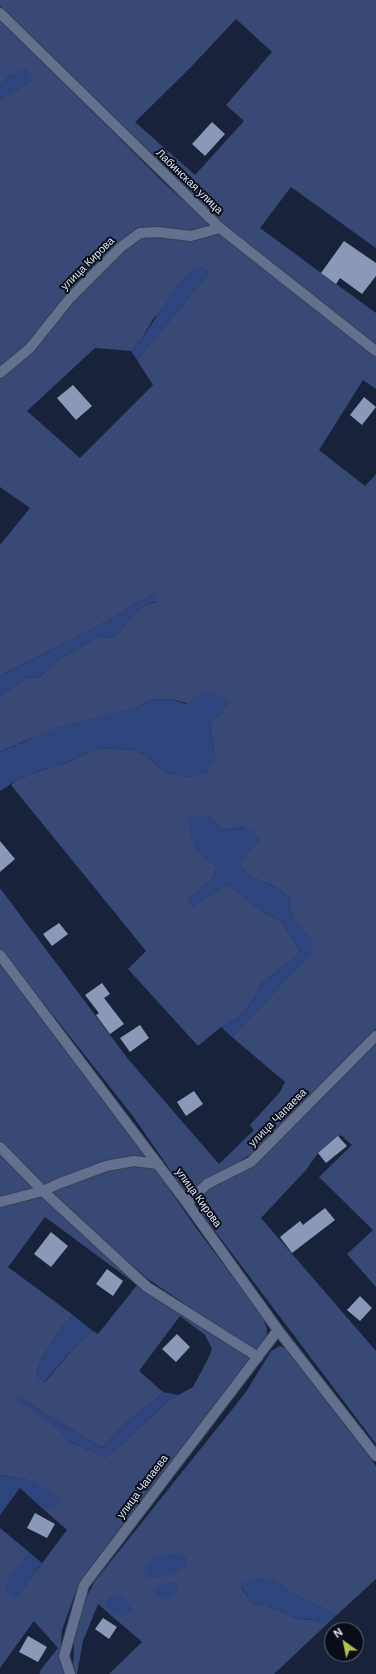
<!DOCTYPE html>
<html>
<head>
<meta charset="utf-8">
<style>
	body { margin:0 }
	#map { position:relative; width:376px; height:1674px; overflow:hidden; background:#18233b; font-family:"DM Sans",sans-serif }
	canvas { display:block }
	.north { position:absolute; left:324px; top:1622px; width:40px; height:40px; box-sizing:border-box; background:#080d17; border:1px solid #5e6471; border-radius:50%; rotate:327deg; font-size:11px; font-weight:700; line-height:16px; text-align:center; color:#dee6f7 }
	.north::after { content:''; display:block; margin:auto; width:14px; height:18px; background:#b3c24b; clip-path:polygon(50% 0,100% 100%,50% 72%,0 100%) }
</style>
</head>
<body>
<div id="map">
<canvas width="376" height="1674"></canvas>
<div class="north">N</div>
</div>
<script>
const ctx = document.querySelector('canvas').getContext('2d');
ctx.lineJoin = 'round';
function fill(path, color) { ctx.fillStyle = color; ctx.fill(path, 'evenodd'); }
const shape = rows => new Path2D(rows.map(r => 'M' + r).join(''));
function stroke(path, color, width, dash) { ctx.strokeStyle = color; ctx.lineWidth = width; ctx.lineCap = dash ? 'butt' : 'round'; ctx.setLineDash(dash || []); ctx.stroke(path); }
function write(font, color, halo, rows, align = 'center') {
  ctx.font = font + ' "DM Sans",sans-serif'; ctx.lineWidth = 4; ctx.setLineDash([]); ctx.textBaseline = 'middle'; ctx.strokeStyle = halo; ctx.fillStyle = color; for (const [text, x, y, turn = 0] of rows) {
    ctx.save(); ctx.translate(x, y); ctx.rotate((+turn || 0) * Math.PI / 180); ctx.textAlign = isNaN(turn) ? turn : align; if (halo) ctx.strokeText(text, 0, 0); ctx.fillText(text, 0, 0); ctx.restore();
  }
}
fill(shape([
	[0,0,376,0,376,248,291,187,260,228,376,313,376,344,315,298,208,211,0,6],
	[236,19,272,52,226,105,244,121,195,175,135,122,190,68],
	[0,19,164,183,211,225,194,231,182,231,138,230,26,348,0,369,0,99,33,80,11,75,0,85],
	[221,233,376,355,376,389,363,380,319,450,365,486,376,474,376,1029,251,1154,187,1194,132,1115,0,948,0,888,128,1059,219,1164,254,1130,250,1125,280,1092,285,1082,232,1037,290,976,312,941,294,920,289,910,291,900,281,890,250,876,239,863,259,840,244,827,224,830,197,851,217,867,211,880,188,900,193,907,227,884,266,914,281,921,300,950,296,957,263,982,254,998,241,1016,221,1027,198,1046,128,969,146,951,11,785,17,780,37,772,66,763,98,748,134,750,146,756,166,773,188,777,215,761,210,723,223,712,170,699,151,700,135,708,29,739,0,752,0,696,26,678,40,677,59,659,100,636,114,638,128,620,145,605,156,602,154,593,105,622,0,676,0,545,30,508,0,487,0,377,73,298,125,247,141,236,193,238],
	[204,268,209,273,137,360,153,385,80,458,27,411,95,348,131,351,141,340,153,319],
	[0,964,135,1139,196,1228,263,1317,267,1330,266,1339,255,1351,148,1279,47,1192,0,1143],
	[376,1044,376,1287,347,1254,373,1230,319,1177,352,1145,341,1135,318,1153,306,1170,261,1218,376,1351,376,1444,200,1211,203,1196,211,1188,258,1161],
	[0,1153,144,1289,250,1359,92,1565,76,1591,62,1630,60,1660,64,1674,40,1674,39,1672,58,1648,34,1621,0,1668,0,1528,29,1552,20,1565,15,1599,67,1530,33,1500,50,1509,33,1481,0,1475],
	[45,1217,137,1285,98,1334,93,1331,79,1342,45,1382,36,1374,39,1364,59,1331,73,1315,8,1267],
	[180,1316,205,1335,212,1349,207,1361,193,1387,169,1400,111,1454,105,1457,68,1441,63,1433,17,1396,102,1448,128,1421,152,1403,163,1392,139,1371],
	[280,1346,287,1349,376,1466,376,1579,337,1615,288,1591,274,1580,241,1586,249,1600,258,1606,268,1606,298,1619,314,1620,326,1625,274,1674,109,1674,142,1642,98,1604,83,1641,77,1674,73,1674,74,1642,79,1611,95,1581,246,1392,271,1351]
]), '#374974');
fill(shape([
	[26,68,33,80,0,99,0,85,11,75],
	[198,266,204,268,209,273,137,360,131,351,141,340,177,285,190,271],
	[154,593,157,601,145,605,128,620,114,638,100,636,59,659,40,677,26,678,0,696,0,676,105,622],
	[203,691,215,694,230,701,223,712,210,723,215,761,207,773,188,777,166,773,146,756,134,750,98,748,66,763,37,772,17,780,0,791,0,752,58,727,135,708,151,700,170,699,186,704],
	[199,816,211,816,224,830,245,827,255,833,260,840,239,863,250,876,281,890,291,900,289,910,294,920,313,941,311,955,232,1037,221,1027,241,1016,254,998,263,982,296,957,300,950,281,921,266,914,227,884,192,908,188,900,211,880,217,867,197,851,190,835,188,819],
	[73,1315,93,1331,79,1342,44,1382,39,1381,36,1374,39,1364,59,1331],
	[163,1392,178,1395,169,1400,111,1454,105,1457,68,1441,63,1433,15,1399,17,1396,102,1448,128,1421,152,1403],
	[0,1475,33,1481,49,1491,60,1500,58,1506,50,1509,33,1500,20,1488,0,1515],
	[29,1552,42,1563,15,1599,7,1593,5,1588,10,1577],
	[177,1553,187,1558,186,1566,171,1574,158,1578,147,1577,144,1569,151,1558],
	[253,1578,274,1580,288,1591,337,1615,326,1625,314,1620,298,1619,268,1606,258,1606,249,1600,241,1585],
	[175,1582,178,1591,169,1600,159,1597,153,1591,160,1585],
	[112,1595,118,1595,127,1600,133,1610,123,1617,111,1613,105,1604]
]), '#2e447c');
fill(shape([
	[212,122,225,134,205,156,192,144],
	[344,241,376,263,376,276,362,294,340,278,336,284,321,273],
	[73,385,92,406,76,420,57,398],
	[364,397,376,407,362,425,350,415],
	[0,841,15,859,0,872],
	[59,923,68,934,52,946,43,934],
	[102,983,110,994,104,998,124,1024,110,1034,96,1015,99,1013,85,995],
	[140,1025,149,1038,130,1052,120,1038],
	[194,1091,203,1104,186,1116,177,1102],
	[338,1136,347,1146,326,1163,318,1153],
	[325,1208,335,1220,292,1253,280,1237,300,1221,303,1225],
	[51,1232,68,1246,51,1267,34,1254],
	[107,1269,123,1281,113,1296,96,1284],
	[360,1296,372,1308,360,1321,347,1310],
	[177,1334,190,1347,176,1362,162,1349],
	[35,1513,55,1524,47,1538,27,1528],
	[103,1618,117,1627,109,1639,95,1629],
	[28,1636,47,1647,38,1662,19,1652]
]), '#8b99b9');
const minor = shape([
	[0,13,220,228,376,351],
	[0,373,30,348,70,298,121,247,140,233,158,232,191,236,220,228],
	[0,955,187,1203,278,1330,376,1456],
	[0,1147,43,1191,147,1287,258,1357],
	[0,1202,43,1191,58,1184,106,1166,134,1161,158,1164],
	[187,1203,207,1184,251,1162,376,1036],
	[70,1674,64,1656,84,1585,278,1330]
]);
stroke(minor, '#384055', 12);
stroke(minor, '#63708e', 10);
write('11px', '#dee6f7', '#080d17', [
	["Лабинская улица",189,182,44],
	["улица Кирова",88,264,-45],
	["улица Чапаева",278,1118,-45],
	["улица Кирова",198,1198,54],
	["улица Чапаева",143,1487,-53]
]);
</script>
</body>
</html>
